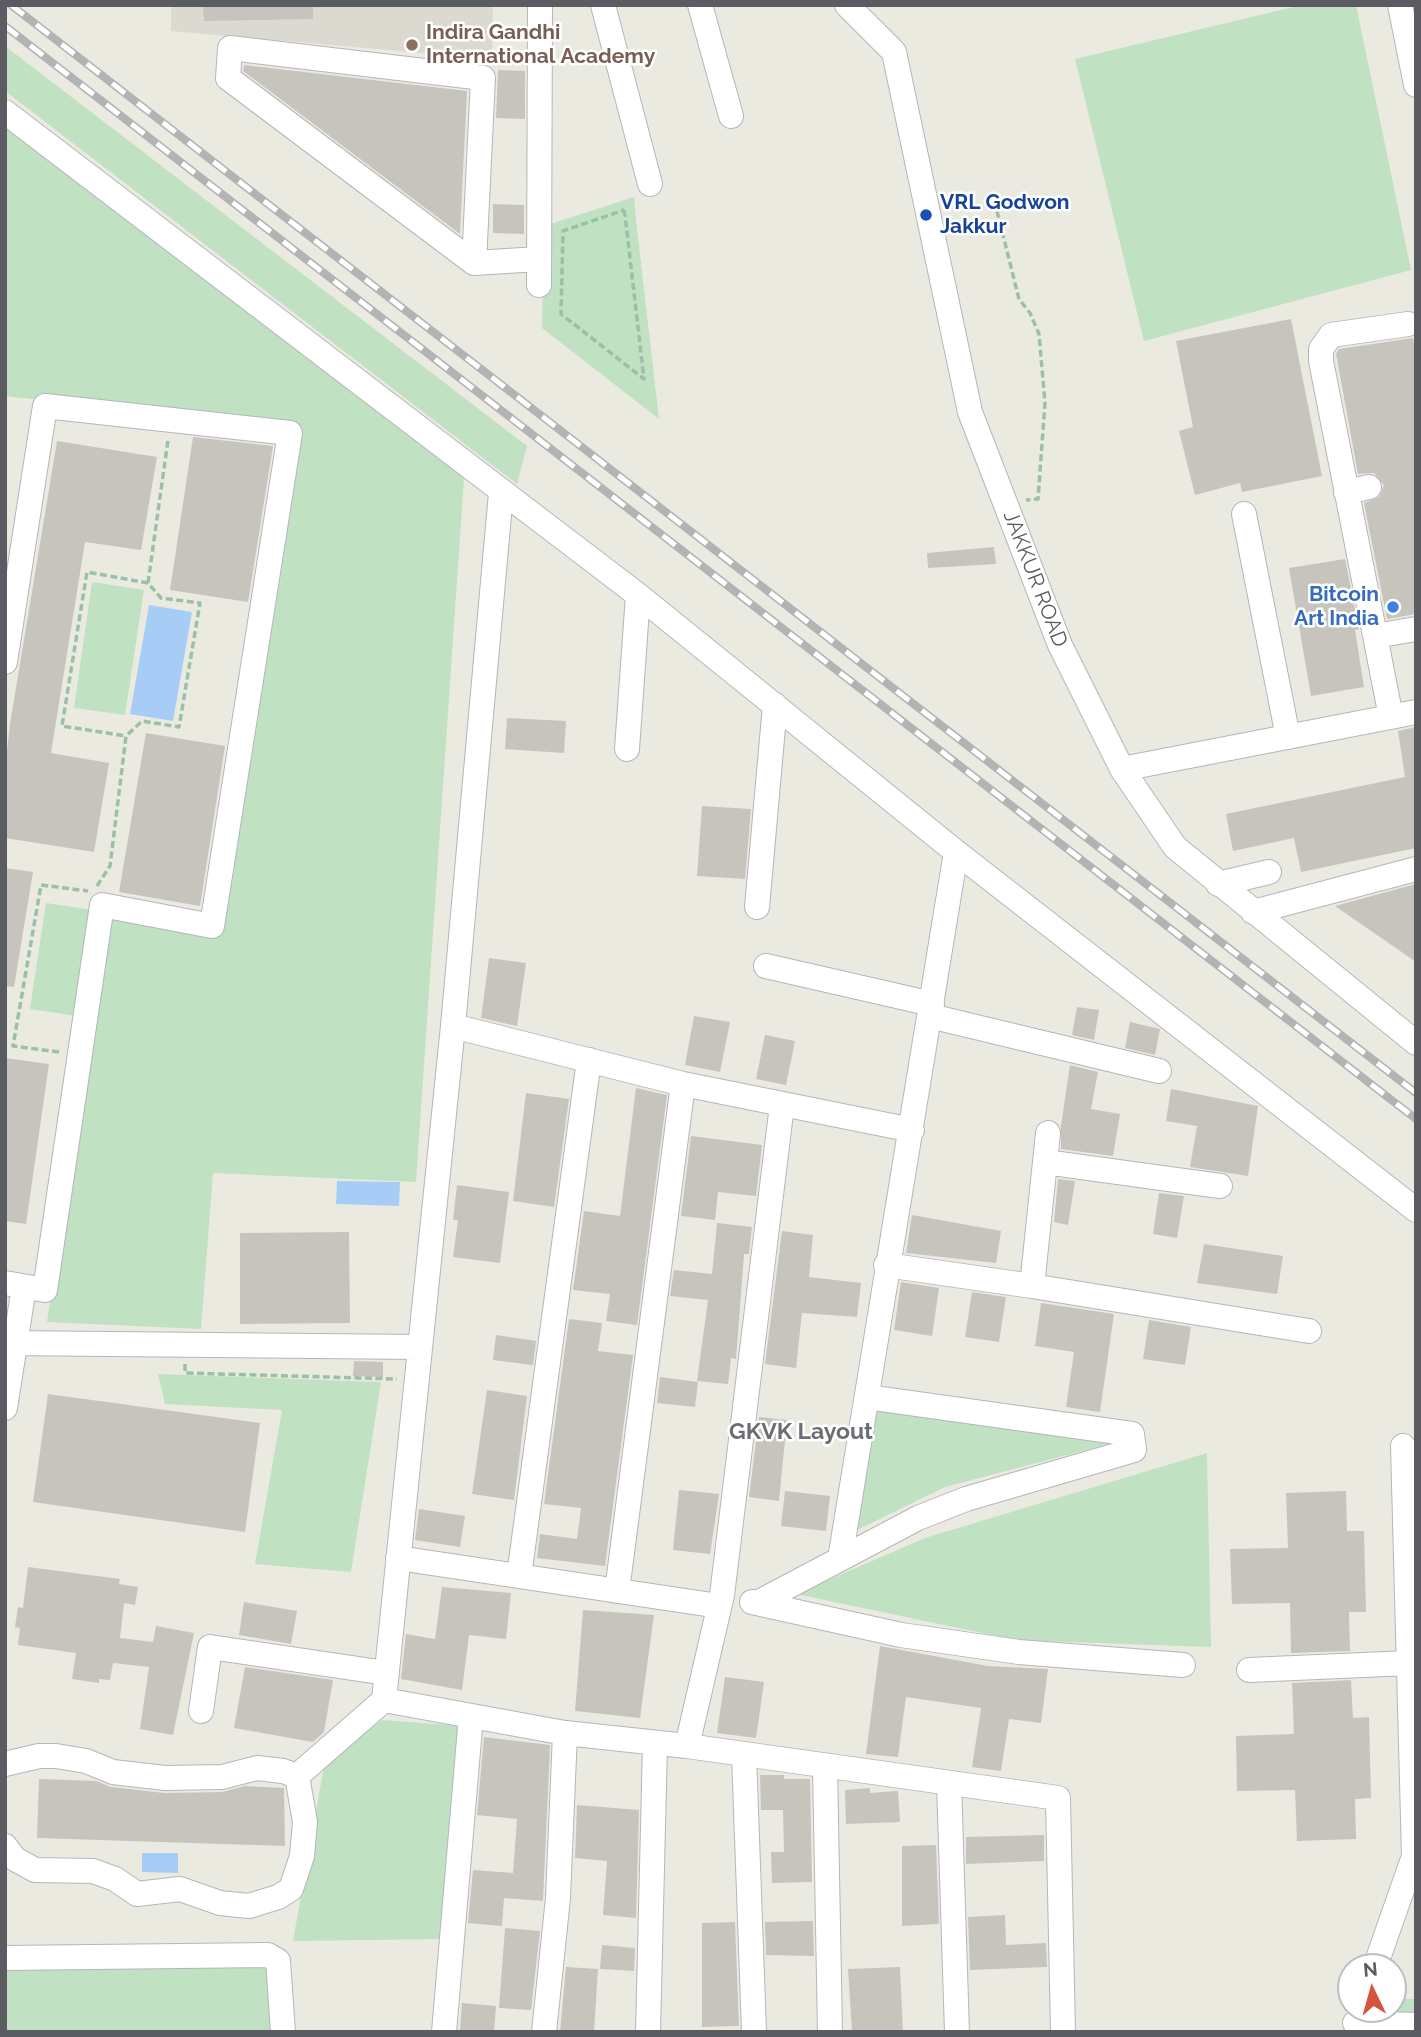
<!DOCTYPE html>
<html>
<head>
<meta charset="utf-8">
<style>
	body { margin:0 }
	#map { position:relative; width:1421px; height:2037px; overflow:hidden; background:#ebeae1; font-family:Raleway,sans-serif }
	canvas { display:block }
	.frame { position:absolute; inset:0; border:7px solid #5a5c61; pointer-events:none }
	.north { position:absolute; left:1337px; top:1953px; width:70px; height:70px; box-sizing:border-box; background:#fff; border:2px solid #bdbec0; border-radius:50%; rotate:355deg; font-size:19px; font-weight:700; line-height:28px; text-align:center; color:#5a5c61 }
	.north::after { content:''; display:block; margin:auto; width:24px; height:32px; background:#d7543c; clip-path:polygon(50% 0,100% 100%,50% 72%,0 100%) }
</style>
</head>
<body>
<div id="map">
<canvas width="1421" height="2037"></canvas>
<div class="frame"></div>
<div class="north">N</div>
</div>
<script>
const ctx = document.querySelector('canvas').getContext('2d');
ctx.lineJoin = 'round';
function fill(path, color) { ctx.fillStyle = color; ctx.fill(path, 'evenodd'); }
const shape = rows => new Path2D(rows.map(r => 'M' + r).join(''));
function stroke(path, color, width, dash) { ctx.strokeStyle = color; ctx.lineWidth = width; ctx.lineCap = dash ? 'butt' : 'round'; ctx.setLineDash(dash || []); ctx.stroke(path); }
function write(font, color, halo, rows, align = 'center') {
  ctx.font = font + ' Raleway,sans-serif'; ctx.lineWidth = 5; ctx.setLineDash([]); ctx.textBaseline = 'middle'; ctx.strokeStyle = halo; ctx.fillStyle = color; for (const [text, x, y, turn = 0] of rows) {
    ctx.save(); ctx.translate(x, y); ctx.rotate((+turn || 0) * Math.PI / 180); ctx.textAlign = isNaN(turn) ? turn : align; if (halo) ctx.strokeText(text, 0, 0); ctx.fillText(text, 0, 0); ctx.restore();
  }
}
fill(shape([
	[171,5,493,5,492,59,171,31]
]), '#dbd9d0');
fill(shape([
	[1302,5,1356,5,1411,270,1144,341,1075,59],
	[5,46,527,446,517,484,5,91],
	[5,125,464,478,416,1182,213,1173,201,1329,47,1322,107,915,217,934,295,427,5,396],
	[634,197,636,220,659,419,542,328,544,226],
	[92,582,144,590,125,715,74,708],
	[46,903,92,910,76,1016,30,1009],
	[158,1374,381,1382,351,1572,255,1564,282,1410,165,1404],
	[877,1410,1109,1444,945,1487,857,1530],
	[1207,1453,1211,1647,1016,1640,796,1594,925,1538],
	[382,1720,462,1726,443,1939,293,1941,324,1766],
	[257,1963,266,1967,269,1975,273,2032,5,2032,5,1971],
	[1393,1999,1416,1999,1416,2032,1378,2032,1387,2009,1393,2009]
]), '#c0e1c2');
fill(shape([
	[149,605,192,612,173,721,130,714],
	[337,1181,400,1182,399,1206,336,1204],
	[142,1853,178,1853,178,1873,142,1872]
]), '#a7cdf6');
fill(shape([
	[203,5,313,5,313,19,204,21],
	[244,65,467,91,460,234,243,71],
	[498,70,525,71,525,119,496,118],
	[493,204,524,205,524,234,493,233],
	[1291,319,1322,476,1242,492,1240,483,1195,495,1179,431,1193,427,1176,341],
	[1413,338,1416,353,1416,614,1387,619,1364,503,1379,497,1384,485,1374,473,1358,474,1336,354,1339,349],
	[193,437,273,446,248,602,170,590],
	[57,441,157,457,141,550,85,542,51,753,109,763,94,852,5,838,5,769,10,724],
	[994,547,996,564,928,568,927,553],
	[1345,559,1359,629,1355,630,1364,687,1311,696,1289,568],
	[507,718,566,721,564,753,505,749],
	[1416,727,1416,848,1301,872,1294,838,1233,851,1226,814,1405,777,1398,731],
	[146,733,225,746,200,906,119,892],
	[702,806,751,809,745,879,697,876],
	[5,868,33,872,14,987,5,986],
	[1416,884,1416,962,1335,906],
	[489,958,526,963,517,1026,481,1018],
	[1077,1007,1099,1010,1094,1040,1072,1035],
	[694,1016,730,1022,720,1072,685,1065],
	[1130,1022,1160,1029,1155,1055,1125,1048],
	[765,1035,795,1041,786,1085,756,1079],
	[5,1058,49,1064,26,1224,5,1221],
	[1070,1065,1098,1072,1091,1109,1120,1114,1113,1156,1061,1149,1061,1126],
	[636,1088,667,1095,637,1325,606,1321,610,1294,573,1290,584,1211,620,1216],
	[1171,1089,1258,1106,1248,1176,1190,1167,1197,1126,1166,1121],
	[526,1093,569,1099,554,1207,513,1201],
	[691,1136,762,1145,756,1196,718,1192,715,1220,681,1216],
	[1058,1179,1075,1181,1068,1225,1054,1222],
	[457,1185,509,1192,500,1263,453,1257,458,1220,453,1220],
	[1159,1193,1184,1196,1177,1238,1153,1234],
	[912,1215,1001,1231,996,1263,906,1253],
	[717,1223,752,1227,749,1254,744,1254,736,1359,731,1358,728,1384,697,1381,708,1300,670,1296,674,1270,712,1274],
	[782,1231,813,1235,809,1277,861,1283,857,1317,802,1313,796,1368,765,1364],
	[349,1232,350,1323,240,1324,240,1233],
	[1204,1244,1283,1256,1277,1294,1197,1283],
	[901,1282,939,1288,932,1336,894,1330],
	[972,1292,1006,1297,999,1342,965,1337],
	[1041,1303,1114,1314,1100,1412,1066,1407,1074,1352,1035,1346],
	[569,1319,602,1323,598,1351,633,1355,605,1566,537,1558,540,1534,577,1539,581,1508,544,1504],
	[1149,1320,1191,1327,1185,1365,1143,1359],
	[496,1335,536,1341,533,1365,493,1360],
	[354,1361,383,1362,383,1377,353,1376],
	[660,1377,698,1382,695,1407,657,1403],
	[487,1390,527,1396,514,1500,472,1494],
	[48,1394,260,1423,245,1532,33,1502],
	[759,1417,787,1420,779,1501,749,1497],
	[679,1490,719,1494,710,1554,673,1550],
	[785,1491,830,1496,826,1531,781,1526],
	[1346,1491,1347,1531,1364,1531,1366,1612,1349,1612,1350,1651,1291,1653,1290,1603,1232,1604,1230,1549,1288,1548,1286,1493],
	[419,1509,465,1516,460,1547,415,1540],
	[28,1567,120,1579,119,1584,138,1587,135,1605,124,1603,120,1638,153,1642,156,1626,194,1633,173,1735,140,1729,149,1667,113,1663,110,1680,99,1679,99,1683,72,1679,76,1653,18,1645,20,1628,15,1627,18,1607,23,1608],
	[442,1587,511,1593,506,1639,469,1635,462,1690,401,1679,406,1634,435,1639],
	[244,1602,297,1611,291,1644,239,1635],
	[583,1610,654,1615,640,1718,575,1711],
	[880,1646,988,1666,1048,1669,1041,1723,1009,1719,1001,1771,972,1767,981,1708,906,1697,898,1757,866,1754],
	[245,1667,333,1680,324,1732,313,1742,234,1728],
	[725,1677,764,1682,756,1738,717,1733],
	[1351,1680,1353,1718,1369,1717,1371,1798,1355,1799,1356,1839,1297,1841,1295,1790,1237,1791,1236,1736,1294,1734,1292,1683],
	[484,1737,550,1745,543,1901,504,1898,502,1926,468,1923,473,1870,513,1873,517,1819,477,1815],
	[760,1775,784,1775,784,1779,810,1779,812,1882,772,1883,771,1852,784,1852,783,1810,761,1810],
	[39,1779,96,1781,111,1787,165,1793,222,1792,245,1786,284,1788,285,1846,37,1838],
	[870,1788,870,1793,898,1791,900,1822,846,1824,845,1790],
	[577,1805,639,1810,636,1918,603,1915,607,1861,575,1858],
	[1044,1835,1044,1861,966,1864,966,1837],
	[936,1845,939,1924,902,1926,902,1846],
	[1005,1915,1006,1945,1046,1943,1047,1967,970,1970,968,1917],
	[813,1921,814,1956,766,1955,765,1922],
	[735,1922,739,2026,702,2027,702,1923],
	[505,1928,540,1931,531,2010,499,2008],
	[602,1945,635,1948,634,1971,600,1969],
	[566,1967,598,1969,594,2032,560,2032],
	[900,1967,903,2032,852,2032,848,1969],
	[462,2003,496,2006,494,2032,460,2032]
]), '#c7c4be');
const minor = shape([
	[603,5,650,184],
	[700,5,731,116],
	[847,5,894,52,970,412,1060,645,1122,769,1175,847,1416,1043],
	[1400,5,1416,85],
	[5,112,638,595,956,852,1416,1210],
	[474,263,228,78,230,48,483,78,474,263,539,259],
	[539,285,540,5],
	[1346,492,1369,487],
	[501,493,453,1026,384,1700,565,1733,687,1746,1058,1798,1063,2032],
	[1244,514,1288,737],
	[1375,636,1416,629],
	[5,662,45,406,290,433,212,926,102,905,45,1290,5,1283],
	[1391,717,1321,361,1321,349,1331,335,1408,324],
	[627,749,638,595],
	[1122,769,1416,712],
	[1218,884,1269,872],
	[757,907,775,705],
	[1253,912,1416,869],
	[766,966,932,1004],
	[930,1016,1159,1071],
	[453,1026,683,1084,912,1130],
	[1045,1162,1048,1133],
	[886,1265,1032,1286,1045,1162,1220,1186],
	[1032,1286,1309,1331],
	[5,1343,420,1347],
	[5,1408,24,1287],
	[398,1558,719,1606],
	[840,1559,956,852],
	[519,1576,589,1060],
	[617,1591,683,1084],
	[752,1602,901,1635,1019,1652,1183,1665],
	[757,1603,918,1518,966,1499,1134,1450,1132,1434,867,1397],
	[1249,1670,1409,1663],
	[201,1711,210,1647,386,1673],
	[687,1746,722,1595,782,1105],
	[744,1754,754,2032],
	[5,1764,39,1756,56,1756,86,1761,113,1772,165,1778,222,1777,257,1768,283,1771,297,1776,305,1822,302,1856,291,1889,278,1897,249,1906,220,1903,180,1889,137,1894,115,1879,93,1871,35,1870,15,1859,5,1846],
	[825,1766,830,2032],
	[297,1776,384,1700],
	[949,1783,957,2032],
	[5,1958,268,1955,278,1961,283,2032],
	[1375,1967,1414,1856,1403,1446],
	[1355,2023,1416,2025],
	[444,2032,471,1716],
	[544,2032,558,1898,565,1733],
	[648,2032,655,1744]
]);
stroke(minor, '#b4b6bb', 26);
stroke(shape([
	[624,210,625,215,644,379,561,314,563,231,624,210],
	[997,211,1019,299,1030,313,1039,334,1045,403,1038,499,1026,500],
	[148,583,168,440],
	[97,886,110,866,126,736,142,721,179,727,200,603,161,598,148,583,87,572,62,726,126,736],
	[59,1052,13,1046,41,885,88,891],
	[185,1364,185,1373,397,1379]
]), '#9ac1a8', 3.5, [7, 3.5]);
stroke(minor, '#fff', 24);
const rail = shape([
	[11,5,1416,1093],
	[5,26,1416,1119]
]);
stroke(rail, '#b2b3b3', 8);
stroke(rail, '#fff', 5, [16]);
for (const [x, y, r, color] of [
	[412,45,7,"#8d6e63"],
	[926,215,7,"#1a4fb4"],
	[1393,607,7,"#3f7fe0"]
]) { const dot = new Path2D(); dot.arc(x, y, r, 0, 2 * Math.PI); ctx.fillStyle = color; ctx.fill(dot); stroke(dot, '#fff', 2.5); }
write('bold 21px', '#785e54', '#fff', [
	["Indira Gandhi",426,33],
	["International Academy",426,57]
], 'left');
write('bold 21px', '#164399', '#fff', [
	["VRL Godwon",940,203],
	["Jakkur",940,227]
], 'left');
write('21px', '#5a5c61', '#fff', [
	["JAKKUR ROAD",1035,579,69]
]);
write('bold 21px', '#366cbe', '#fff', [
	["Bitcoin",1379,595],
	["Art India",1379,619]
], 'right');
write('bold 23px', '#6b6e73', '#fff', [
	["GKVK Layout",801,1432]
]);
</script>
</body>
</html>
